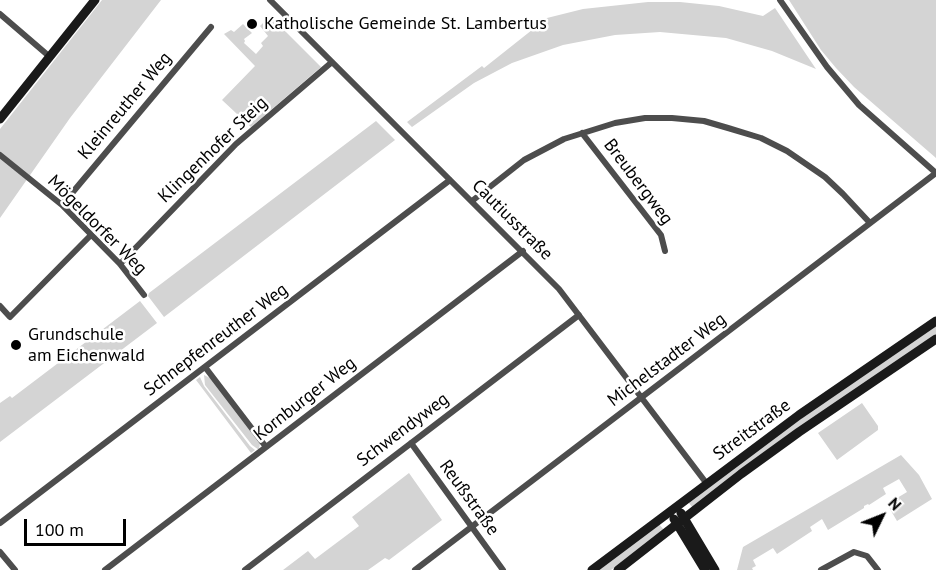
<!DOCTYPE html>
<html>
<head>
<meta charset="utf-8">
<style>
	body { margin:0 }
	#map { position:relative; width:936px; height:570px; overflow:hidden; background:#fff; font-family:"PT Sans",sans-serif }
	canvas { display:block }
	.north { position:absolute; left:852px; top:486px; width:60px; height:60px; -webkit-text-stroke:4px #fff; paint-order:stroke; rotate:47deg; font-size:16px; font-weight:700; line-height:24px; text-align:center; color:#000 }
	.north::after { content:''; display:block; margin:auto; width:21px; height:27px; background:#000; clip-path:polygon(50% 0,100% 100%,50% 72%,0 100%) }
	.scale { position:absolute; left:24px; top:519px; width:102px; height:27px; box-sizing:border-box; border:3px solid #000; border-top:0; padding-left:8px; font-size:18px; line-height:21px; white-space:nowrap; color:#000; -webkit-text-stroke:4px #fff; paint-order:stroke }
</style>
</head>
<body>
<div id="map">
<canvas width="936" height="570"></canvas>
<div class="north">N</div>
<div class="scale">100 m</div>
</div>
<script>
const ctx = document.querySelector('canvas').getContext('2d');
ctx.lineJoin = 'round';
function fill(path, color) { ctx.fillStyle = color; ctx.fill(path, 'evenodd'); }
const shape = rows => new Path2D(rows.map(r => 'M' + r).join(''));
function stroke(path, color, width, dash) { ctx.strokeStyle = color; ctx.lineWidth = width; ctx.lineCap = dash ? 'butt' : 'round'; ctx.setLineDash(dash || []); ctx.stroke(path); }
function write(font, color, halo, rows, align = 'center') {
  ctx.font = font + ' "PT Sans",sans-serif'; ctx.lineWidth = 5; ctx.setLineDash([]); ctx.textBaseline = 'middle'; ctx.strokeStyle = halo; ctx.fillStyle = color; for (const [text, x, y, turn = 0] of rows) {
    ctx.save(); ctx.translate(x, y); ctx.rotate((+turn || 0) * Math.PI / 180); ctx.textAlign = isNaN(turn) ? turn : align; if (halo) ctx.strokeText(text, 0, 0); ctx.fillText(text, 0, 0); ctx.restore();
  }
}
fill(shape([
	[102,0,161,0,70,118,0,218,0,129],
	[789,0,936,0,936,158,854,87,836,68,821,50],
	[648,2,680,2,719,6,763,16,775,8,816,69,772,51,726,38,660,32,615,35,563,45,512,63,474,83,412,127,407,122,482,66,484,68,537,26,543,19,583,9],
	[270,16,321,67,251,127,222,100,255,66,224,34,231,30,234,32,243,24,252,33,244,39,245,41,244,43,256,54,263,46,261,43,268,36,260,26],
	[376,121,395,140,164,317,148,296,149,293],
	[140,301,157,323,0,442,0,403,10,396,12,398],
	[936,326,936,335,693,508,688,502,790,426],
	[204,375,212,379,260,443,259,450,252,445,205,385],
	[200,377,204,386,250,446,255,450,251,453,196,380],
	[862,403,878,426,878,430,837,460,818,433],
	[901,455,919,475,932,499,897,521,887,504,907,492,899,479,883,488,886,494,869,505,868,504,864,506,864,508,828,530,822,519,810,527,812,531,777,554,773,548,753,560,756,566,752,568,753,570,737,570,743,547],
	[409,473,442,520,389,560,385,558,368,570,283,570,308,551,315,559,359,526,352,517],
	[659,524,664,530,611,570,599,570]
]), '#d4d4d4');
stroke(shape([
	[270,0,559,289,707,484],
	[780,0,827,67,859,105,936,173],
	[0,14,50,57],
	[582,133,661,235,665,251],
	[0,155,62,205,120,264,144,295],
	[472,201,524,160,564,139,615,123,645,118,672,118,704,121,728,128,761,138,787,151,825,177,843,194,870,223],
	[62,205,211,27],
	[120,264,236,144,332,62],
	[0,306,10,317,91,235],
	[205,367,266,447],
	[411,443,503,570],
	[0,523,450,180],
	[0,552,15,570],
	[105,570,523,251],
	[245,570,579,315],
	[415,570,936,173],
	[821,570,854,552,867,556,878,570]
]), '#4d4d4d', 6);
stroke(shape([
	[0,119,95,0],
	[681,513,715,570],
	[674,519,705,570],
	[592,570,799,415,936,321],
	[618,570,741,474,799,432,936,339]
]), '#1a1a1a', 9);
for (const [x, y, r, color] of [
	[252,24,6,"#000"],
	[16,345,6,"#000"]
]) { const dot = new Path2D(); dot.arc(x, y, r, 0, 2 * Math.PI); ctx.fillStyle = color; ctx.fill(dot); stroke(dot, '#fff', 2); }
write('18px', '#000', '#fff', [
	["Katholische Gemeinde St. Lambertus",264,24],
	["Grundschule",28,335],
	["am Eichenwald",28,356]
], 'left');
write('18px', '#000', '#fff', [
	["Kleinreuther Weg",125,106,-50],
	["Klingenhofer Steig",213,150,-44],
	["Breubergweg",638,182,53],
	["Cautiusstraße",512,220,45],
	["Mögeldorfer Weg",97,225,45],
	["Schnepfenreuther Weg",216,340,-37],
	["Michelstadter Weg",667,360,-37],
	["Kornburger Weg",305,399,-38],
	["Schwendyweg",403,430,-37],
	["Streitstraße",752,430,-36],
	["Reußstraße",469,498,54]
]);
</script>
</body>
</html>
